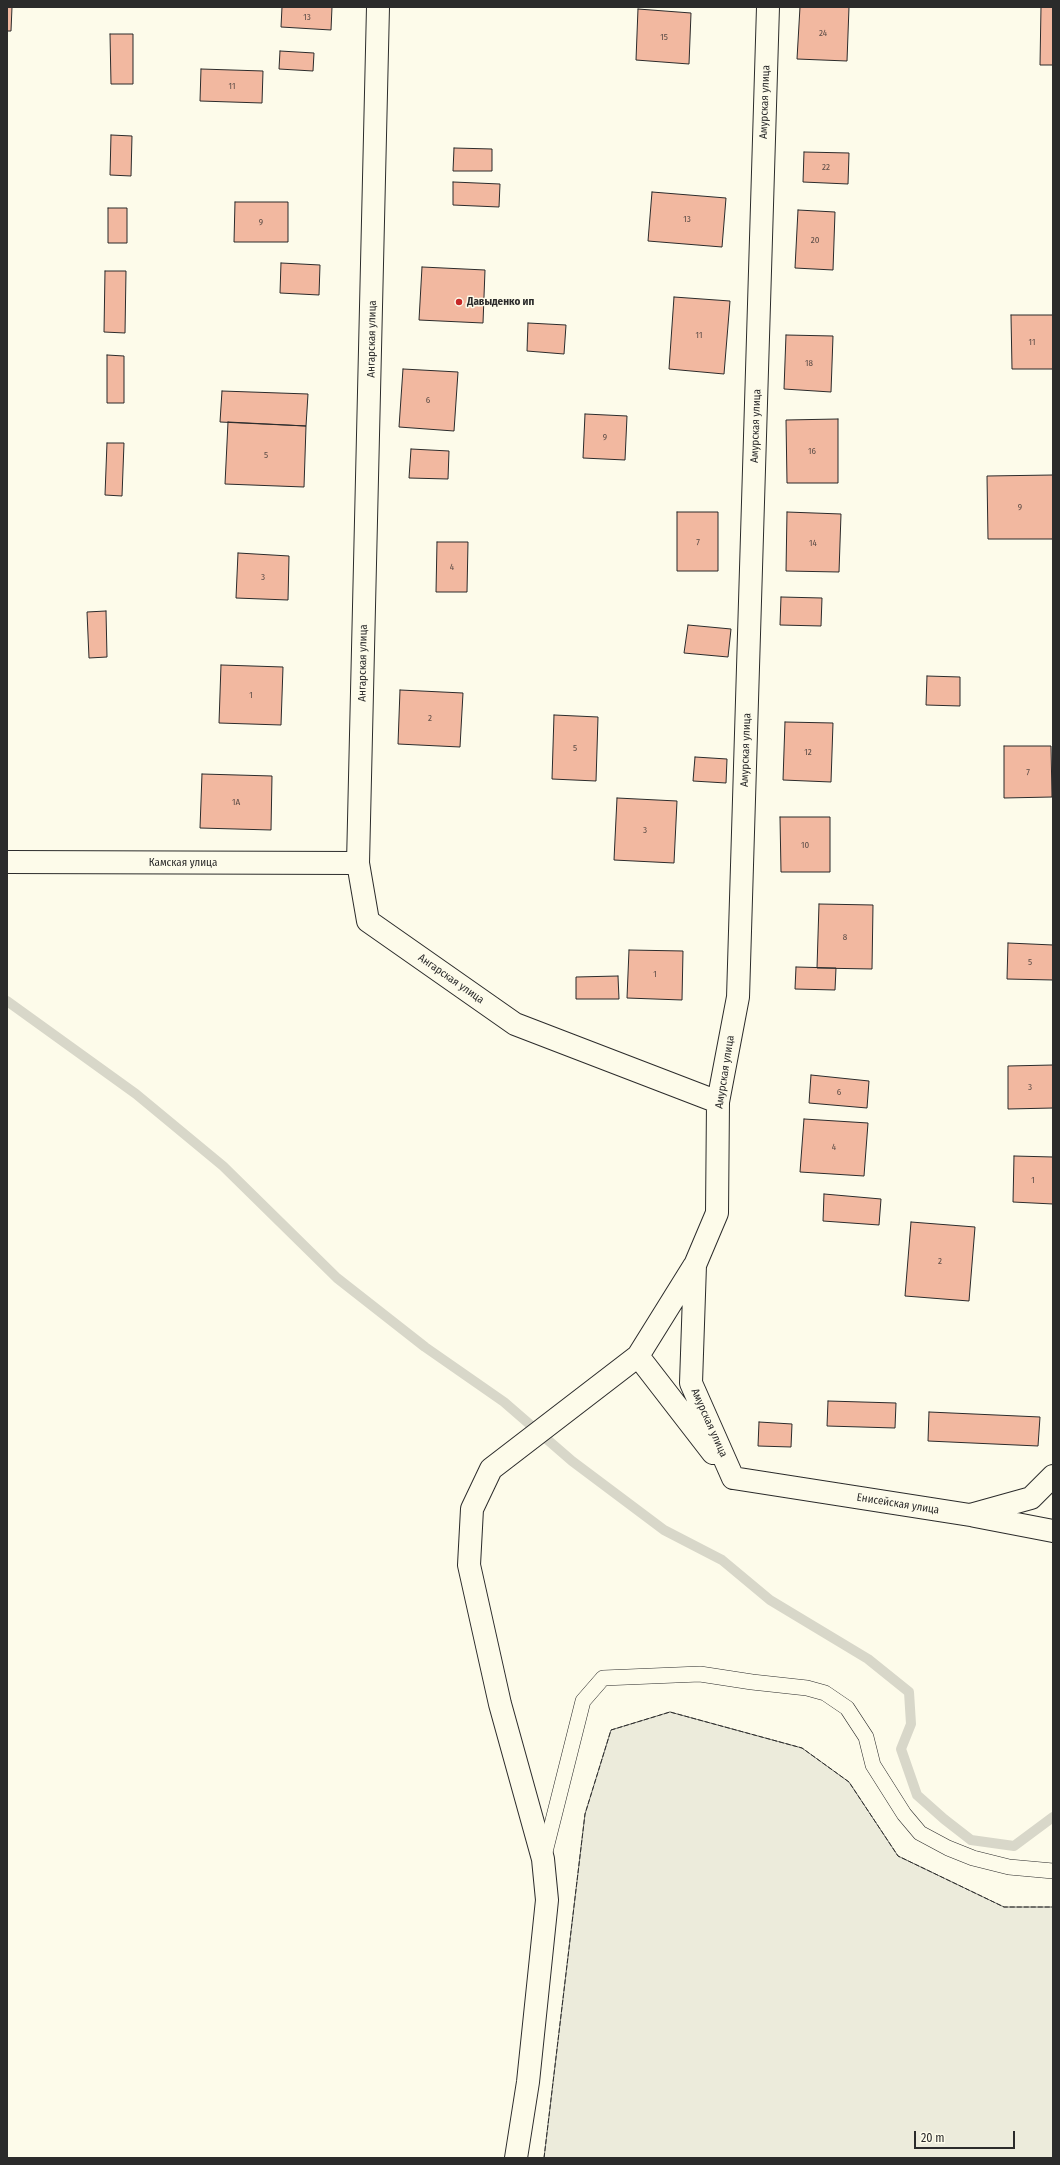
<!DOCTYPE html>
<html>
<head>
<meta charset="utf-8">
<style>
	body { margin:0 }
	#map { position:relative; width:1060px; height:2165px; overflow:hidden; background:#fdfbea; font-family:"Fira Sans Condensed",sans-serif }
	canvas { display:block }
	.frame { position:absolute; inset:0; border:8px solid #2b2b2b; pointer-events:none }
	.scale { position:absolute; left:914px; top:2131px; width:101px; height:18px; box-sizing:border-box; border:2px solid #2b2b2b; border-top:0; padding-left:5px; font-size:12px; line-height:14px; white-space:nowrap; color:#2b2b2b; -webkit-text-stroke:3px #fdfbea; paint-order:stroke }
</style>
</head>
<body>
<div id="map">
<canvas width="1060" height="2165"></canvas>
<div class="frame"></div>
<div class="scale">20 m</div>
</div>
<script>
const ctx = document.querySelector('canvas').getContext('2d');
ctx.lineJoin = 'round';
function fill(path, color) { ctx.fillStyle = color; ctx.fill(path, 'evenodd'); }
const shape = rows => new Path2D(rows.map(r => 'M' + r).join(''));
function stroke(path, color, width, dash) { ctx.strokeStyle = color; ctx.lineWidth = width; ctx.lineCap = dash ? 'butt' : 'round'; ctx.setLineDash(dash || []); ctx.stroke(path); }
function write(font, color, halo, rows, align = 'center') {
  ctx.font = font + ' "Fira Sans Condensed",sans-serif'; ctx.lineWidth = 3; ctx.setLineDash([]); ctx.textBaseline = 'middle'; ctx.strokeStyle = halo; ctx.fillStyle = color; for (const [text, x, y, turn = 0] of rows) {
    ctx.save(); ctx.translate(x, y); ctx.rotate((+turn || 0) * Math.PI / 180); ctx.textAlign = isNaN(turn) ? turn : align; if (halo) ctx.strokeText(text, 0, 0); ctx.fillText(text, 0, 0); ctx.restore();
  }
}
const green = shape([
	[670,1712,802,1748,849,1782,898,1856,1004,1907,1053,1907,1053,2158,544,2158,585,1814,611,1730,670,1712]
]);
fill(green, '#ecebdb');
stroke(green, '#74746e', 1);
stroke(shape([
	[7,1001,136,1094,223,1166,337,1278,425,1347,504,1402,572,1461,664,1530,722,1560,770,1600,868,1659,909,1692,911,1724,901,1749,917,1795,944,1819,971,1840,1014,1846,1053,1817]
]), '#d8d7c9', 10);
const building = shape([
	[7,7,12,7,11,31,7,31,7,7],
	[282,7,332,7,331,30,281,27,282,7],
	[800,7,849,7,847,61,797,59,800,7],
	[1041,7,1053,7,1053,65,1040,65,1041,7],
	[638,9,691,13,689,64,636,60,638,9],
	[110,34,133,34,133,84,111,84,110,34],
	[280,51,314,53,313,71,279,69,280,51],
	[201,69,263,71,262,103,200,101,201,69],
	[111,135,132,136,131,176,110,175,111,135],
	[454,148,492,149,492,171,453,171,454,148],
	[804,152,849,153,848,184,803,182,804,152],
	[453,182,500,184,499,207,453,205,453,182],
	[652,192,726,198,722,247,648,241,652,192],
	[235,202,288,202,288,242,234,242,235,202],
	[108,208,127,208,127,243,108,243,108,208],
	[798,210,835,212,833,270,795,268,798,210],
	[281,263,320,265,319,295,280,293,281,263],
	[422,267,485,270,483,323,419,320,422,267],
	[105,271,126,271,125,333,104,332,105,271],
	[674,297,730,301,724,374,669,369,674,297],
	[1011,315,1053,315,1053,369,1012,369,1011,315],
	[528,323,566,325,564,354,527,351,528,323],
	[786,335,833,336,831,392,784,389,786,335],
	[107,355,124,356,124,403,107,403,107,355],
	[403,369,458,372,454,431,399,427,403,369],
	[222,391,308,394,306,426,220,422,222,391],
	[585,414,627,416,625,460,583,458,585,414],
	[838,419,838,483,787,483,786,420,838,419],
	[228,422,306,426,304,487,225,484,228,422],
	[107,443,124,443,122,496,105,495,107,443],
	[411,449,449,451,448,479,409,478,411,449],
	[1053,475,1053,539,988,539,987,476,1053,475],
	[677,512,718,512,718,571,677,571,677,512],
	[787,512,841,514,839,572,786,571,787,512],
	[437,542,468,542,467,592,436,592,437,542],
	[238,553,289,556,288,600,236,598,238,553],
	[781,597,822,598,821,626,780,625,781,597],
	[106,611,107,657,89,658,87,612,106,611],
	[688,625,731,629,728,657,684,653,688,625],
	[221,665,283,667,281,725,219,723,221,665],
	[927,676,960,677,960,706,926,705,927,676],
	[400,690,463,693,460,747,398,744,400,690],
	[554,715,598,717,596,781,552,779,554,715],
	[785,722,833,723,831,782,783,780,785,722],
	[1004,746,1051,746,1052,797,1004,798,1004,746],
	[695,757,727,759,726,783,693,781,695,757],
	[202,774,272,776,271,830,200,828,202,774],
	[617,798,677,801,674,863,614,860,617,798],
	[780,817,830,817,830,872,781,872,780,817],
	[819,904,873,905,872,969,817,968,819,904],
	[1008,943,1053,945,1053,980,1007,979,1008,943],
	[629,950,683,951,682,1000,627,998,629,950],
	[796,967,836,968,835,990,795,989,796,967],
	[618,976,619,999,576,999,576,977,618,976],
	[1053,1065,1053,1108,1008,1109,1008,1066,1053,1065],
	[811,1075,869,1081,867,1108,809,1103,811,1075],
	[804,1119,868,1123,864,1176,800,1172,804,1119],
	[1014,1156,1053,1157,1053,1204,1013,1202,1014,1156],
	[824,1194,881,1199,879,1225,823,1221,824,1194],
	[911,1222,975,1227,969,1301,905,1296,911,1222],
	[828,1401,896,1403,895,1428,827,1426,828,1401],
	[929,1412,1040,1417,1038,1446,928,1441,929,1412],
	[759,1422,792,1424,791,1447,758,1446,759,1422]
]);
fill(building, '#f2b8a0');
stroke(building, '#2b2b2b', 1);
const service = shape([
	[544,1856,583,1701,603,1678,700,1674,752,1682,807,1688,825,1693,847,1708,866,1737,873,1765,904,1814,920,1833,948,1848,973,1858,1009,1867,1053,1871]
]);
const minor = shape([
	[378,7,358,863,368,921,515,1024,718,1102],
	[7,862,358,863],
	[638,1356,713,1453],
	[733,1478,691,1383,695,1265,717,1213,718,1102,738,997,768,7],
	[733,1478,970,1515,1031,1498,1053,1476],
	[975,1516,1053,1531],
	[516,2158,528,2082,547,1900,543,1859,500,1704,469,1565,472,1509,491,1469,638,1356,694,1266]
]);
stroke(service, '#2b2b2b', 16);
stroke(minor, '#2b2b2b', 24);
stroke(service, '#fdfbea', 15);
stroke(minor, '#fdfbea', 22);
stroke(shape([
	[544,2158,585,1814,611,1730,670,1712,802,1748,849,1782,898,1856,1004,1907,1053,1907]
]), '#2b2b2b', 1, [5, 2]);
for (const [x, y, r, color] of [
	[459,302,4,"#c62828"]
]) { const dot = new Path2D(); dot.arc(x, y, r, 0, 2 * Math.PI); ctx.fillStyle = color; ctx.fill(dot); stroke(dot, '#fdfbea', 1.5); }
write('9px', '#5d4e48', null, [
	["13",307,17],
	["24",823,33],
	["15",664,37],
	["11",232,86],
	["22",826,167],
	["13",687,219],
	["9",261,222],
	["20",815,240],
	["11",699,335],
	["11",1032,342],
	["18",809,363],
	["6",428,400],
	["9",605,437],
	["16",812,451],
	["5",266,455],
	["9",1020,507],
	["7",698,542],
	["14",813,543],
	["4",452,567],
	["3",263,577],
	["1",251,695],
	["2",430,718],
	["5",575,748],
	["12",808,752],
	["7",1028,772],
	["1А",236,802],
	["3",645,830],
	["10",805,845],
	["8",845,937],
	["5",1030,962],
	["1",655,974],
	["3",1030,1087],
	["6",839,1092],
	["4",834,1147],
	["1",1033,1180],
	["2",940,1261]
]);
write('11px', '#2b2b2b', '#fdfbea', [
	["Амурская улица",765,102,-88],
	["Ангарская улица",372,339,-89],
	["Амурская улица",756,426,-88],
	["Ангарская улица",363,663,-89],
	["Амурская улица",746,750,-88],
	["Камская улица",183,863],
	["Ангарская улица",451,979,35],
	["Амурская улица",725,1072,-81],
	["Амурская улица",709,1423,66],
	["Енисейская улица",898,1504,9]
]);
write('bold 11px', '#2b2b2b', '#fdfbea', [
	["Давыденко ип",467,302]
], 'left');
</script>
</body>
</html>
